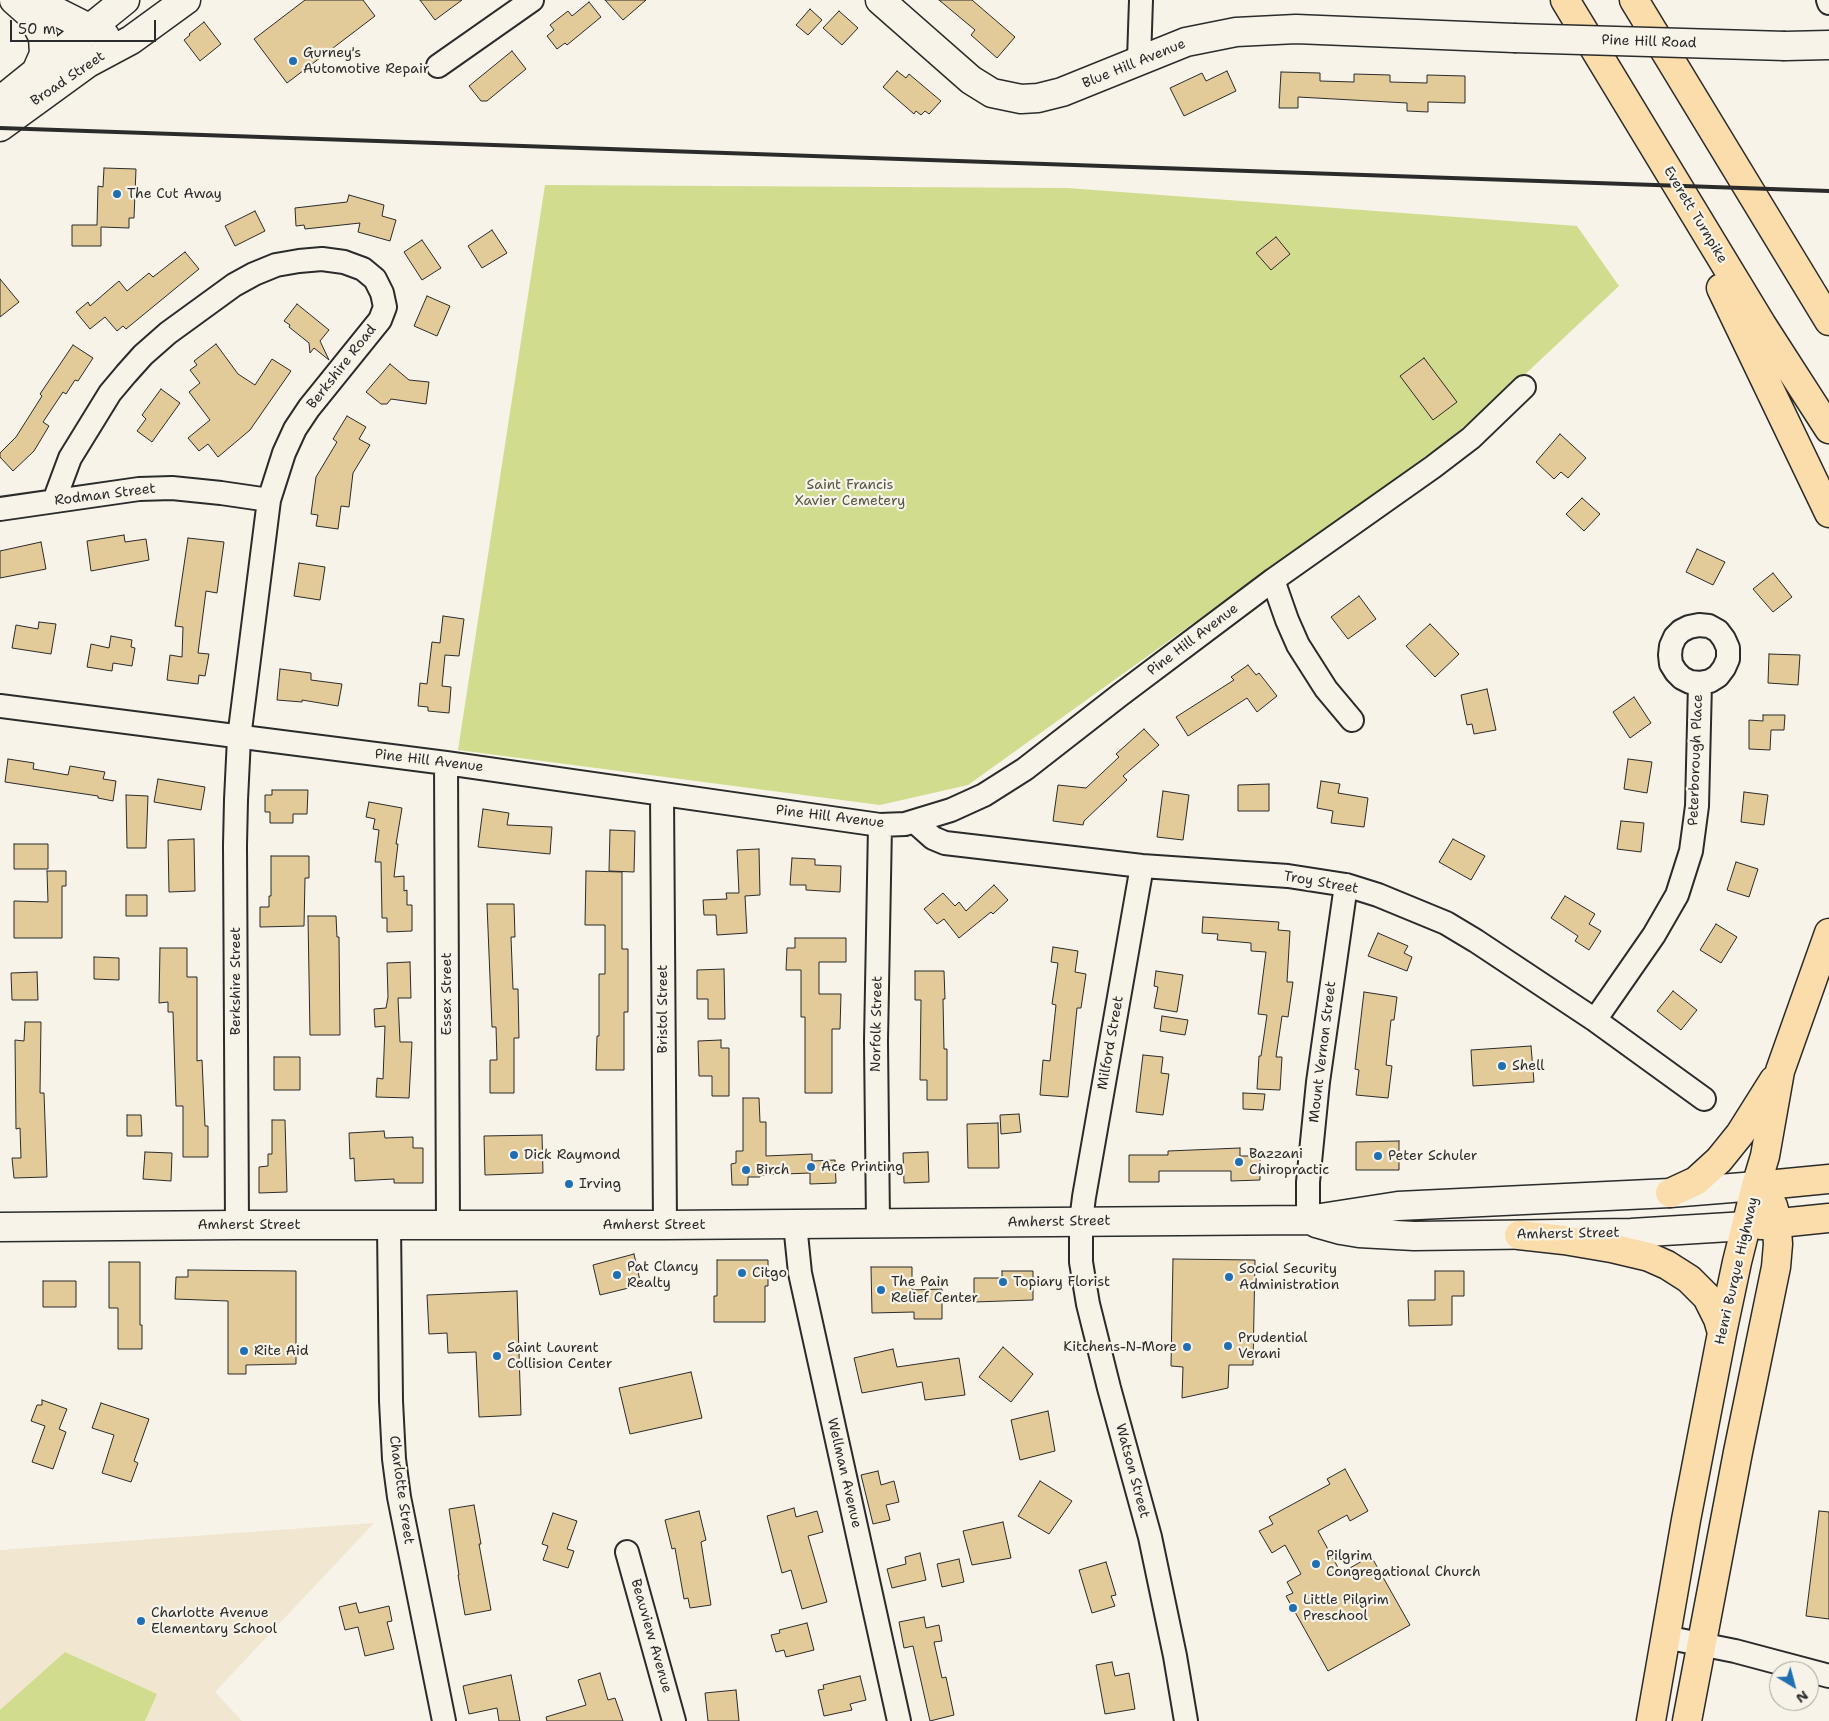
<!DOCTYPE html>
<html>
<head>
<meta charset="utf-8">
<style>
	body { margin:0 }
	#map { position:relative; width:1829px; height:1721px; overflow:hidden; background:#f7f3e8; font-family:"Shantell Sans",sans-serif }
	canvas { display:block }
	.north { position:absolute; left:1769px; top:1661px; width:50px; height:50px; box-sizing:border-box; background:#f7f3e8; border:1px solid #a5a39c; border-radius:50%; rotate:143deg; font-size:14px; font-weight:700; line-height:20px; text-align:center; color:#2b2b2b }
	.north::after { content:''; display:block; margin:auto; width:18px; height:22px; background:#1f6fb2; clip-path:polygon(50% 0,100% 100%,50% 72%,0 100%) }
	.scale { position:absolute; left:10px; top:20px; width:146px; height:22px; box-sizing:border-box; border:2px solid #2b2b2b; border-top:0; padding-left:6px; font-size:15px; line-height:18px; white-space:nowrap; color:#2b2b2b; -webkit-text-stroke:4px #f7f3e8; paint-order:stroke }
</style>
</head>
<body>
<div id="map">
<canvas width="1829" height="1721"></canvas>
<div class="north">N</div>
<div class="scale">50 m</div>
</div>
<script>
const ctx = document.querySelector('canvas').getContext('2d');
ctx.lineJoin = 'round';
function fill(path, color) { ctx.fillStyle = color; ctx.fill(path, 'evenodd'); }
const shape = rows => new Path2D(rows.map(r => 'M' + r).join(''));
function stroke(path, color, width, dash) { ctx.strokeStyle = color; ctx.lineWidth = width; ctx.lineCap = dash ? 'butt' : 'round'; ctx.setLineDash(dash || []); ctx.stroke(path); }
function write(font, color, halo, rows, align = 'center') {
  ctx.font = font + ' "Shantell Sans",sans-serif'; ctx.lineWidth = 4.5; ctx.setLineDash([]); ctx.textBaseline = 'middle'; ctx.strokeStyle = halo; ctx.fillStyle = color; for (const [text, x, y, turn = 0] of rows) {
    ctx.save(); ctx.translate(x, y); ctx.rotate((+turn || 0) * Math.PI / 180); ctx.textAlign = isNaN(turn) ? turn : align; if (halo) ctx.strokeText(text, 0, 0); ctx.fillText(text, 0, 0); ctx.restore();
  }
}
fill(shape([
	[374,1523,215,1692,242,1721,0,1721,0,1550]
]), '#f1e7d0');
fill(shape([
	[545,185,1067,188,1577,226,1619,286,1519,380,1443,444,968,785,880,805,458,750],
	[65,1652,157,1694,145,1721,0,1721,0,1710]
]), '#d1dc8f');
const building = shape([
	[305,0,363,0,375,16,287,83,254,39,305,0],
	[420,0,462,0,435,20,420,0],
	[605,0,646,0,623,20,605,0],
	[939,0,972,0,1015,37,997,58,971,35,975,30,939,0],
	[589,2,601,17,567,45,565,43,557,49,547,36,554,30,550,25,568,11,572,16,589,2],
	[810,9,822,20,808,35,796,25,810,9],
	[839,11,858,28,842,45,823,28,839,11],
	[204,22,221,44,200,61,184,40,190,35,189,34,204,22],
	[512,51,526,69,487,101,481,101,469,86,512,51],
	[897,71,906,78,909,74,941,101,929,114,925,111,921,115,916,111,914,114,883,87,897,71],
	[1227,71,1236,91,1184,116,1170,88,1202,73,1206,81,1227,71],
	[1281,72,1320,73,1320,81,1354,82,1354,74,1390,75,1390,82,1427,83,1427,75,1465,76,1465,103,1428,102,1428,112,1407,111,1407,103,1298,97,1298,108,1279,108,1281,72],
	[104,168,136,169,134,218,129,218,129,228,101,227,101,246,72,246,72,225,97,225,98,186,103,187,104,168],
	[349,195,384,205,382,216,396,220,390,241,358,232,360,223,305,229,304,225,296,226,295,208,347,202,349,195],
	[255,211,265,231,235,246,225,226,255,211],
	[492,230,507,253,482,268,468,246,492,230],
	[1276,237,1290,254,1271,270,1256,253,1276,237],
	[422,240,441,268,422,280,404,252,422,240],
	[185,252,199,269,126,329,123,326,117,331,105,317,90,329,76,312,88,302,90,306,119,281,127,291,149,273,153,277,185,252],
	[0,279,19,302,0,317,0,279],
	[427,296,450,306,437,336,414,326,427,296],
	[297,304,329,330,320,341,329,360,314,348,310,353,309,343,289,327,290,325,284,321,297,304],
	[216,344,238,374,255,385,272,359,291,371,250,430,218,457,208,444,199,451,188,438,210,420,189,392,200,383,190,370,197,365,194,361,216,344],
	[73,345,93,358,78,381,75,380,66,394,63,392,43,422,49,426,34,451,13,471,0,457,0,453,16,437,42,396,40,394,73,345],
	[1424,358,1457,402,1433,420,1400,376,1424,358],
	[390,364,409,380,429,382,426,404,391,399,387,404,381,404,366,392,390,364],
	[161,389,180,403,152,442,137,431,146,419,142,415,161,389],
	[347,416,366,427,359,439,370,445,353,473,349,507,341,506,338,529,316,526,318,515,311,514,316,477,337,442,333,439,347,416],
	[1560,434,1586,458,1568,478,1561,472,1554,479,1536,462,1560,434],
	[1582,498,1600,514,1584,531,1566,514,1582,498],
	[124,535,125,542,146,539,149,560,91,571,87,541,124,535],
	[188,538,224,542,217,593,206,591,198,653,209,654,205,676,199,675,198,684,167,680,170,655,182,657,183,627,175,626,188,538],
	[41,542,46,569,0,578,0,551,41,542],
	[1697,549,1725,562,1713,585,1686,572,1697,549],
	[299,563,325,567,320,600,294,596,299,563],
	[1773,573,1792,597,1773,612,1753,589,1773,573],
	[1359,596,1376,619,1348,639,1331,617,1359,596],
	[443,616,464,619,459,656,445,655,442,686,451,687,449,713,428,711,428,707,418,706,420,683,427,684,432,642,440,643,443,616],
	[39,622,56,624,51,654,12,648,16,625,38,629,39,622],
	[1430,624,1459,654,1435,677,1406,646,1430,624],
	[111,636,132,640,131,647,135,648,132,666,113,663,112,671,87,667,91,644,109,648,111,636],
	[1769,654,1800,655,1798,685,1768,683,1769,654],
	[1248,665,1256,675,1259,673,1277,696,1257,712,1247,698,1188,736,1176,717,1234,680,1231,677,1248,665],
	[280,669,311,673,311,680,342,684,338,706,302,700,302,702,277,700,280,669],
	[1487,689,1496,730,1474,734,1472,724,1467,725,1461,695,1487,689],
	[1634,697,1651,723,1630,738,1613,712,1634,697],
	[1763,715,1785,715,1784,730,1771,730,1770,750,1749,749,1749,720,1763,721,1763,715],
	[1144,729,1159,745,1123,776,1127,780,1084,821,1083,825,1053,821,1058,785,1086,788,1119,757,1116,754,1144,729],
	[8,759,34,763,33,769,68,775,70,766,105,772,103,779,116,781,113,801,98,798,98,796,5,782,8,759],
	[1628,759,1652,762,1647,793,1624,789,1628,759],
	[158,779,205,787,201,810,154,802,158,779],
	[1321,781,1340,784,1338,793,1368,798,1364,827,1331,823,1333,811,1317,808,1321,781],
	[1269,784,1269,811,1238,811,1238,785,1269,784],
	[272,790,308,790,307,814,293,814,293,823,270,823,270,812,265,812,265,795,272,795,272,790],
	[1163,791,1189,795,1183,840,1157,837,1163,791],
	[1744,792,1768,795,1764,825,1741,822,1744,792],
	[126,795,148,796,146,848,127,848,126,795],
	[369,802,402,808,396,844,398,844,394,877,404,876,404,891,407,890,407,905,412,905,412,931,387,932,387,918,382,918,381,862,375,862,379,830,373,829,375,819,366,817,369,802],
	[483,809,509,813,507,825,552,827,550,854,478,847,483,809],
	[1621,821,1644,823,1641,852,1617,849,1621,821],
	[610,830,635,831,634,872,609,871,610,830],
	[194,839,195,891,169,892,168,840,194,839],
	[1453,839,1485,856,1471,880,1439,862,1453,839],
	[14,844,48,844,48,869,14,869,14,844],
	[759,849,760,895,745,896,747,933,717,935,716,915,704,915,703,900,727,899,726,893,739,893,737,850,759,849],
	[271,856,309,856,309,878,305,878,304,926,260,927,260,907,269,907,269,896,271,896,271,856],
	[792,858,815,859,815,865,841,866,840,892,806,890,806,885,790,885,792,858],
	[1736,862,1758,869,1749,897,1727,890,1736,862],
	[47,871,66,871,66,886,62,886,62,938,14,938,14,901,48,902,47,871],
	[586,871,622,872,622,949,628,949,628,1012,624,1012,624,1070,596,1070,597,1036,599,1036,599,974,605,974,605,925,585,925,586,871],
	[994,885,1008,900,993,914,991,912,959,938,944,919,937,924,924,909,943,893,955,906,959,902,966,911,994,885],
	[126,895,147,895,147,916,126,916,126,895],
	[1565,896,1595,914,1589,924,1601,931,1589,950,1575,941,1578,936,1551,918,1565,896],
	[487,904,514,904,515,937,511,937,513,989,518,989,519,1038,514,1038,514,1093,490,1093,490,1060,497,1060,496,1027,492,1027,487,904],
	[308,916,336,916,337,937,339,937,340,1035,310,1035,308,916],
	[1203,917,1279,922,1278,930,1290,931,1287,982,1293,982,1288,1017,1282,1016,1276,1057,1282,1057,1280,1090,1257,1089,1259,1056,1261,1056,1267,1015,1258,1014,1266,952,1251,951,1251,943,1217,940,1218,934,1202,933,1203,917],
	[1716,924,1737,937,1721,963,1700,950,1716,924],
	[1378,933,1408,946,1404,953,1412,957,1407,971,1368,956,1378,933],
	[795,938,846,938,846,962,819,962,819,994,841,994,840,1029,832,1029,832,1093,805,1093,805,1017,801,1017,801,970,786,970,787,948,795,948,795,938],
	[1053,947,1078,951,1075,972,1086,974,1081,1008,1077,1008,1068,1097,1040,1095,1043,1060,1050,1061,1056,1005,1052,1004,1058,963,1051,962,1053,947],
	[160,948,187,948,187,977,197,977,197,1061,202,1060,205,1126,208,1126,208,1157,183,1157,183,1106,176,1106,173,1012,168,1012,168,1002,159,1003,160,948],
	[94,957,119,958,119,980,94,979,94,957],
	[410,962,411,998,398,998,400,1042,412,1042,409,1098,376,1097,377,1078,383,1079,385,1026,375,1027,374,1009,386,1008,388,997,387,963,410,962],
	[724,969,725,1019,708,1019,708,999,697,999,697,970,724,969],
	[915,971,944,971,945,999,943,999,944,1049,947,1049,947,1100,927,1100,927,1080,920,1080,921,1000,915,1000,915,971],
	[1156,971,1183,975,1177,1012,1154,1008,1158,987,1154,986,1156,971],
	[37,972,38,1000,12,1000,11,973,37,972],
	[1673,991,1697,1010,1681,1030,1657,1011,1673,991],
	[1364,992,1397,997,1394,1020,1391,1020,1386,1065,1392,1066,1388,1098,1356,1095,1359,1070,1355,1069,1364,992],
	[1162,1016,1188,1020,1185,1035,1160,1031,1162,1016],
	[25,1022,41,1022,40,1093,44,1093,47,1177,14,1178,12,1158,21,1158,20,1128,16,1129,15,1040,24,1041,25,1022],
	[721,1040,721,1048,729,1048,729,1096,712,1096,712,1076,699,1076,698,1041,721,1040],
	[1531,1046,1534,1082,1473,1086,1471,1050,1531,1046],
	[1143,1055,1163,1057,1161,1073,1169,1074,1163,1115,1136,1112,1143,1055],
	[274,1057,300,1057,300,1090,274,1090,274,1057],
	[1243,1093,1265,1094,1263,1110,1243,1109,1243,1093],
	[743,1098,759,1098,760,1122,766,1122,766,1156,812,1154,812,1161,835,1160,836,1183,810,1184,810,1173,760,1175,760,1177,748,1177,748,1185,732,1185,731,1164,736,1163,736,1151,743,1151,743,1098],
	[1019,1114,1021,1132,1001,1134,1000,1115,1019,1114],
	[127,1115,141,1115,142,1136,127,1136,127,1115],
	[272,1120,285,1120,287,1192,259,1193,259,1167,268,1166,268,1154,272,1154,272,1120],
	[998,1123,999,1168,968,1168,967,1124,998,1123],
	[384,1131,385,1138,413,1137,413,1148,423,1148,423,1183,394,1183,394,1179,355,1181,354,1158,350,1159,349,1133,384,1131],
	[542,1135,543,1173,485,1175,484,1136,542,1135],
	[1399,1141,1399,1170,1356,1170,1356,1142,1399,1141],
	[1240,1148,1240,1156,1260,1156,1260,1180,1231,1181,1231,1171,1159,1171,1159,1182,1129,1182,1129,1155,1168,1155,1168,1151,1240,1148],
	[145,1152,172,1153,171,1181,143,1179,145,1152],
	[928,1152,929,1182,904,1183,903,1153,928,1152],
	[634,1254,641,1285,600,1295,593,1265,634,1254],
	[1173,1259,1255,1260,1253,1365,1229,1365,1228,1388,1182,1398,1183,1367,1171,1366,1173,1259],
	[717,1260,768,1260,768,1286,765,1286,765,1322,714,1322,714,1296,717,1296,717,1260],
	[109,1262,140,1262,140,1325,142,1325,142,1349,118,1349,118,1308,109,1308,109,1262],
	[871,1267,912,1267,912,1290,942,1289,942,1319,914,1319,914,1312,872,1313,871,1267],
	[188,1270,296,1271,296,1364,246,1365,246,1374,228,1374,228,1301,175,1299,176,1277,188,1277,188,1270],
	[1002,1271,1033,1271,1033,1300,974,1302,974,1278,1002,1278,1002,1271],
	[1435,1271,1464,1271,1464,1296,1452,1296,1452,1325,1409,1326,1408,1300,1435,1300,1435,1271],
	[43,1281,76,1281,76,1307,43,1307,43,1281],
	[517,1291,521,1415,479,1417,476,1352,448,1353,447,1333,429,1334,427,1295,517,1291],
	[1003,1347,1033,1374,1011,1402,979,1377,1003,1347],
	[893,1349,897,1367,959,1358,965,1395,925,1400,922,1382,862,1393,854,1358,893,1349],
	[691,1372,702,1418,630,1434,619,1388,691,1372],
	[42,1400,67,1409,59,1429,66,1432,53,1469,32,1462,45,1426,31,1421,37,1405,42,1405,42,1400],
	[101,1403,149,1419,134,1461,138,1463,131,1482,102,1473,114,1435,92,1428,101,1403],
	[1048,1411,1055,1451,1020,1460,1011,1420,1048,1411],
	[1345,1469,1368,1511,1350,1521,1347,1515,1318,1531,1341,1573,1371,1556,1410,1625,1328,1671,1286,1596,1293,1593,1287,1582,1301,1574,1285,1545,1272,1553,1259,1531,1273,1524,1269,1517,1330,1484,1327,1479,1345,1469],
	[878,1471,881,1485,894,1481,899,1502,886,1505,890,1520,873,1524,861,1475,878,1471],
	[1040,1481,1072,1501,1049,1534,1018,1516,1040,1481],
	[474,1505,481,1544,479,1544,491,1610,465,1615,458,1575,459,1575,449,1509,474,1505],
	[794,1508,796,1517,817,1511,823,1532,808,1536,827,1602,802,1609,791,1570,782,1573,767,1516,794,1508],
	[699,1511,706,1540,701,1542,711,1605,690,1608,688,1598,684,1599,675,1548,672,1549,665,1520,699,1511],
	[1819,1511,1829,1512,1829,1619,1806,1616,1819,1511],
	[553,1513,577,1521,567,1549,574,1551,568,1568,543,1560,548,1546,542,1544,553,1513],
	[1003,1522,1011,1558,972,1565,963,1531,1003,1522],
	[920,1553,926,1580,892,1588,887,1569,906,1564,905,1557,920,1553],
	[959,1559,964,1582,942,1587,937,1564,959,1559],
	[1106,1562,1116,1595,1111,1596,1115,1606,1092,1613,1079,1570,1106,1562],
	[356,1603,359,1613,389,1606,392,1621,387,1622,394,1649,365,1656,358,1627,345,1630,339,1607,356,1603],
	[924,1617,926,1628,939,1625,942,1641,934,1642,942,1678,946,1677,954,1715,930,1721,913,1646,904,1648,899,1622,924,1617],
	[807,1623,814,1650,786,1657,784,1650,776,1652,771,1635,780,1633,779,1630,807,1623],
	[1112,1662,1115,1676,1129,1673,1135,1709,1105,1714,1096,1665,1112,1662],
	[600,1673,608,1700,615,1698,623,1721,547,1721,546,1717,586,1705,578,1680,600,1673],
	[511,1675,520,1721,499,1721,497,1708,469,1714,463,1686,511,1675],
	[860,1676,866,1700,850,1704,852,1710,824,1716,818,1690,824,1689,823,1685,860,1676],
	[736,1690,739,1721,708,1721,705,1693,736,1690]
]);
fill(building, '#e3ca99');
stroke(building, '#2b2b2b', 1);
const minor = shape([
	[1828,0,1829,3],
	[1139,60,1141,0],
	[438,66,532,0],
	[54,501,70,458,110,393,126,374,143,355,168,333,234,285,254,274,276,265,299,261,322,259,344,262,363,269,375,279,382,293,385,307,380,320,309,408,295,429,284,453,269,500,239,738,236,800,235,845,237,1225],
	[0,509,139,489,172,488,221,493,269,500],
	[1273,580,1287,620,1298,645,1326,689,1352,720],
	[0,706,446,763,880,825,905,824,951,810,984,795,1025,769,1120,695,1273,580,1433,467,1471,438,1524,387],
	[446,763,448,1225],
	[662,794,665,1225],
	[915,822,933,838,945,843,1142,866,1288,876,1346,885,1378,895,1446,923,1476,941,1595,1020,1704,1099],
	[1142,866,1084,1197,1081,1221,1081,1262,1088,1304,1109,1388,1150,1537,1175,1656,1186,1721],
	[1595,1020,1654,935,1677,895,1691,851,1697,806,1700,683,1710,681,1718,676,1724,668,1728,659,1728,648,1724,639,1718,631,1709,626,1699,625,1689,627,1681,631,1675,637,1671,646,1670,655,1671,664,1676,672,1682,678,1690,682,1700,683],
	[1308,1220,1308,1182,1318,1082,1346,885],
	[878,1223,876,1041,880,825],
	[795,1224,800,1273,899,1721],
	[389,1226,391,1401,394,1459,399,1497,444,1721],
	[627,1552,674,1721],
	[1665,1637,1735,1651,1829,1676]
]);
const tertiary = shape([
	[880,0,971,80,992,93,1021,99,1038,98,1062,92,1186,42,1236,32,1296,29,1514,38],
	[1785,46,1829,45]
]);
const secondary = shape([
	[14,0,32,16,43,37,44,54,36,72],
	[23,0,49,8,105,36],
	[0,101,125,0],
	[0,127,88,63,131,40,186,0],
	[1316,1223,1341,1230,1359,1233,1414,1236,1631,1233,1746,1226],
	[0,1227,237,1225,665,1225,1308,1220,1398,1206,1670,1193,1756,1186]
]);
const primary = shape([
	[1756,1186,1829,1179],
	[1760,1225,1829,1218],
	[1519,1235,1564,1240,1611,1248,1649,1257,1667,1265,1689,1279,1707,1297,1718,1319,1722,1333],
	[1651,1721,1686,1520,1722,1333,1737,1262,1756,1186],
	[1687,1721,1738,1452,1776,1267,1778,1244,1776,1217,1773,1206,1768,1197,1756,1186]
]);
const motorway = shape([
	[1565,0,1762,325,1829,429],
	[1634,0,1829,321],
	[1721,288,1829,513],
	[1756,1186,1765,1156,1780,1071,1829,933],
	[1670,1193,1696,1181,1719,1160,1740,1134,1774,1080]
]);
stroke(minor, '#2b2b2b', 26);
stroke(tertiary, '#2b2b2b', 31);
stroke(secondary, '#2b2b2b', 31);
stroke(primary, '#2b2b2b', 31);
stroke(motorway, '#2b2b2b', 31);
stroke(minor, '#f7f3e8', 22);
stroke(tertiary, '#f7f3e8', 28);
stroke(secondary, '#f7f3e8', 28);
stroke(primary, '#fbddab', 28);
stroke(motorway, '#fbddab', 28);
stroke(shape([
	[0,128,1829,191]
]), '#2b2b2b', 4);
const tertiaryBridge = shape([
	[1514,38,1785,46]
]);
stroke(tertiaryBridge, '#2b2b2b', 31, []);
stroke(tertiaryBridge, '#f7f3e8', 28);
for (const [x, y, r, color] of [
	[293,61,5,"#1f6fb2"],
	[117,194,5,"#1f6fb2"],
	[1502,1066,5,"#1f6fb2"],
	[514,1155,5,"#1f6fb2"],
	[1378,1156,5,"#1f6fb2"],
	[1239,1162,5,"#1f6fb2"],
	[811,1167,5,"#1f6fb2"],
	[746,1170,5,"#1f6fb2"],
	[569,1184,5,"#1f6fb2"],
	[742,1273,5,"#1f6fb2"],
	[617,1275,5,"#1f6fb2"],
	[1229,1277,5,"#1f6fb2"],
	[1003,1282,5,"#1f6fb2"],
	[881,1290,5,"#1f6fb2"],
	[1228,1346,5,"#1f6fb2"],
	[1187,1347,5,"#1f6fb2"],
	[244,1351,5,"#1f6fb2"],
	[497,1356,5,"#1f6fb2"],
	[1316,1564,5,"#1f6fb2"],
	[1293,1608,5,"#1f6fb2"],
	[141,1621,5,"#1f6fb2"]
]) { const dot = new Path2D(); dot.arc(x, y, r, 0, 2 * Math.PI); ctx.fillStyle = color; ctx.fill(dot); stroke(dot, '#f7f3e8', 2); }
write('14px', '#2b2b2b', '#f7f3e8', [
	["Pine Hill Road",1649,42,2],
	["Blue Hill Avenue",1134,64,-22],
	["Broad Street",68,79,-34],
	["Everett Turnpike",1695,215,59],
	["Berkshire Road",342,367,-52],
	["Rodman Street",105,495,-7],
	["Pine Hill Avenue",1193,640,-37],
	["Peterborough Place",1696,760,-88],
	["Pine Hill Avenue",429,761,7],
	["Pine Hill Avenue",830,817,7],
	["Troy Street",1321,883,10],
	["Berkshire Street",236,981,-90],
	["Essex Street",447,994,-90],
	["Bristol Street",663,1009,-90],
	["Norfolk Street",877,1024,-89],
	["Milford Street",1111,1043,-80],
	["Mount Vernon Street",1323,1052,-83],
	["Amherst Street",1059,1222,-1],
	["Amherst Street",249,1225],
	["Amherst Street",654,1225],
	["Amherst Street",1568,1234,-1],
	["Henri Burque Highway",1737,1271,-77],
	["Watson Street",1132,1471,75],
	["Wellman Avenue",844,1473,77],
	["Charlotte Street",401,1490,82],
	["Beauview Avenue",651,1636,74]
]);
write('14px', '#2b2b2b', '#f7f3e8', [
	["Gurney's",303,53],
	["Automotive Repair",303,69],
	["The Cut Away",127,194],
	["Shell",1512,1066],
	["Bazzani",1249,1154],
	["Chiropractic",1249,1170],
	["Dick Raymond",524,1155],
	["Peter Schuler",1388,1156],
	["Ace Printing",821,1167],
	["Birch",756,1170],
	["Irving",579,1184],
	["Pat Clancy",627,1267],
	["Realty",627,1283],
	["Social Security",1239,1269],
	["Administration",1239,1285],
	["Citgo",752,1273],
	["The Pain",891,1282],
	["Relief Center",891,1298],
	["Topiary Florist",1013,1282],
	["Prudential",1238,1338],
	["Verani",1238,1354],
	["Kitchens-N-More",1177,1347,"right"],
	["Saint Laurent",507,1348],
	["Collision Center",507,1364],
	["Rite Aid",254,1351],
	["Pilgrim",1326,1556],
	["Congregational Church",1326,1572],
	["Little Pilgrim",1303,1600],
	["Preschool",1303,1616],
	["Charlotte Avenue",151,1613],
	["Elementary School",151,1629]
], 'left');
write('14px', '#545744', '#f7f3e8', [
	["Saint Francis",850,485],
	["Xavier Cemetery",850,501]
]);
</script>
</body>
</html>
